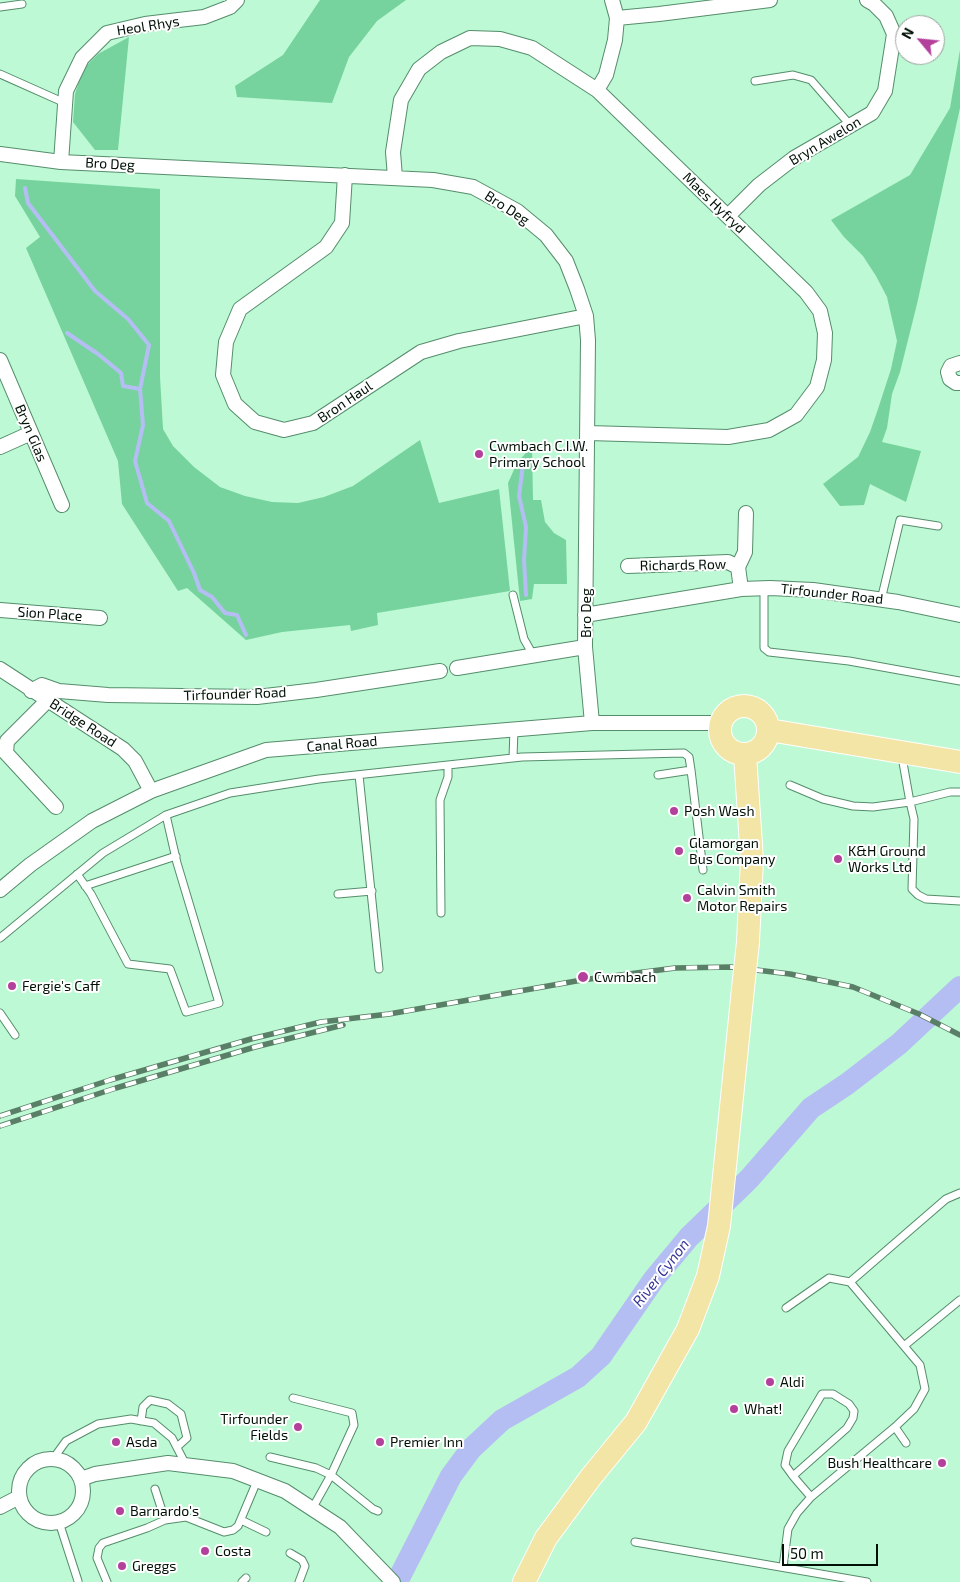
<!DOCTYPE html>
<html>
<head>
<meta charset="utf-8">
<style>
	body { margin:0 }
	#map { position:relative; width:960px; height:1582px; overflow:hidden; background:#bdf9d4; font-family:"Exo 2",sans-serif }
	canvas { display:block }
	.north { position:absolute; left:895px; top:15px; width:50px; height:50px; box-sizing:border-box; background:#fff; border:1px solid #999f9b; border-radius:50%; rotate:298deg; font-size:14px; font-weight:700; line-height:20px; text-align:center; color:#001005 }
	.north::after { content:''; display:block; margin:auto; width:18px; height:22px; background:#b3409a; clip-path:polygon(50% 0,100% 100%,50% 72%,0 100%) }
	.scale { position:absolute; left:782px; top:1544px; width:96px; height:22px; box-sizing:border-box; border:2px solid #001005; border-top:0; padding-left:6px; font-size:15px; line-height:18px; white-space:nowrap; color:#001005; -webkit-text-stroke:4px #fff; paint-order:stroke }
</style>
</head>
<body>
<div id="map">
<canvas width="960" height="1582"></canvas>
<div class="north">N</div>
<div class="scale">50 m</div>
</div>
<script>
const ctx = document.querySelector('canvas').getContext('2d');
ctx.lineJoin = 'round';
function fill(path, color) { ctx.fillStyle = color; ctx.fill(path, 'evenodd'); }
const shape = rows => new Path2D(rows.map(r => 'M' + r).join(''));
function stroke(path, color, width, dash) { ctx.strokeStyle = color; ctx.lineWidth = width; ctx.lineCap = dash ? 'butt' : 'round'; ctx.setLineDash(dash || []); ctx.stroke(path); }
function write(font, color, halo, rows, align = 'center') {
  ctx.font = font + ' "Exo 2",sans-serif'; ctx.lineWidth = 4; ctx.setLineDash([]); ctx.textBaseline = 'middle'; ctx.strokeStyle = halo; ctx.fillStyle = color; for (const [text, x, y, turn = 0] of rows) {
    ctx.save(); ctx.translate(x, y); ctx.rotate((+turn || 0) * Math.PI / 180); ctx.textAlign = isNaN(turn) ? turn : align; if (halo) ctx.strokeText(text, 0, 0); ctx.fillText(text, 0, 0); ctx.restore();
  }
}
fill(shape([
	[320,0,406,0,377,21,349,57,332,103,237,97,235,86,283,55],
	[129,37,118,150,95,150,73,122,75,94,83,69,98,54],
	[960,50,960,108,917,304,900,372,892,394,887,428,882,442,921,451,906,502,870,484,864,505,840,506,823,484,858,457,870,432,878,409,891,369,897,341,887,297,876,276,863,256,844,237,831,220,910,175,950,108],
	[16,179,160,189,160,377,163,429,173,446,194,467,220,487,245,496,272,502,298,503,324,497,353,486,420,440,439,503,499,489,510,591,377,613,378,625,351,631,350,625,282,632,246,640,187,588,178,591,122,504,118,461,26,248,40,237,15,196],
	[532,446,533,500,541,500,545,522,554,533,566,540,567,584,534,584,532,599,520,601,508,483,517,463]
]), '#76d39e');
stroke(shape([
	[25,188,28,203,95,291,128,319,149,345,140,389,143,425,135,461,147,503,169,521,194,573,200,590,212,597,225,613,237,615,246,635],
	[67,333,98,354,121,373,123,386,140,389],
	[523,464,519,496,526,527,524,560,526,595]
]), '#b5bef3', 4);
stroke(shape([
	[397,1582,451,1476,471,1449,502,1420,578,1377,601,1356,654,1279,689,1237,749,1179,811,1108,847,1084,899,1044,960,987]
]), '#b5bef3', 22);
const service = shape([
	[0,7,22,4],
	[0,74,65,103],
	[755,81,793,75,811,80,851,126],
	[764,588,764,648,769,652,849,661,960,681],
	[513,595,524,639,533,655],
	[881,600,900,520,938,526],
	[902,757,910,802,914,819,912,889,918,895,926,899,960,901],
	[513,758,514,729],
	[359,775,379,969],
	[658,775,691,770],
	[790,785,823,799,853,806,873,807,910,802,950,792,960,792],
	[77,874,91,894,128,964,170,969,186,1012,219,1003,177,863,166,815],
	[85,886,176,856],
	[338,894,372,891],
	[441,913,440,800,448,777,448,765],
	[0,938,103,853,166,815,230,793,319,779,448,765,522,757,684,753,689,757,691,770,703,870],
	[0,1013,15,1035],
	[850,1282,946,1199,960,1193],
	[904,1346,960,1300],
	[293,1398,352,1413,354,1425,331,1475,312,1509],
	[141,1421,143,1407,150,1400,168,1404,181,1414,187,1438,177,1447],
	[895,1427,906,1443],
	[270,1457,316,1468,331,1475,373,1509,378,1511],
	[53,1459,66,1441,98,1424,131,1419,154,1423,172,1438,186,1465],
	[793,1476,847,1428,853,1418,854,1411,849,1404,833,1394,822,1394,788,1451,785,1465,793,1476,798,1482,811,1497],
	[165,1520,186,1517,224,1532,233,1530,238,1526,257,1481],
	[241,1520,266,1532],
	[59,1522,78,1581],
	[635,1542,867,1582],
	[290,1553,302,1560,305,1566,299,1582],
	[783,1567,788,1529,797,1513,811,1497,895,1427,914,1409,925,1389,920,1365,850,1282,829,1278,786,1308],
	[107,1582,97,1558,99,1548,103,1543,147,1528,165,1520,155,1489],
	[242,1582,246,1578]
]);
const minor = shape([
	[617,18,659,14,770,0],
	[597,90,606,75,615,40,617,18,612,0],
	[0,154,61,162,433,180,473,187,517,211,546,235,566,261,577,289,586,316,588,340,585,647,592,723],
	[61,162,66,91,82,58,107,33,145,24,204,17,230,7,237,0],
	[345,175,342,223,326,247,240,309,226,342,223,375,235,404,255,422,284,430,313,423,421,352,459,341,586,316],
	[395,177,393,152,401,100,419,69,441,52,470,38,500,39,532,48,597,90,806,292,820,311,825,333,824,360,817,387,796,415,769,430,728,437,588,433],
	[728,216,759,185,794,158,872,113,885,91,894,34,886,16,874,4,867,0],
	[0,360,62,505],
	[960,363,951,366,948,372,950,379,956,383,960,383],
	[0,447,31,433],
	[628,566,728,562,738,567],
	[741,589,738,567,745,552,746,513],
	[0,610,100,618],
	[585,615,741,589,770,588,813,590,898,602,960,615],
	[457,668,585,647],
	[0,669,123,749,135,761,151,791],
	[31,691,42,685,59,691,108,695,257,697,316,690,440,671],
	[47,701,7,741,6,753,56,807],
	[0,890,30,865,92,821,151,791,266,750,592,723,721,723],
	'19 1491a32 32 0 1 1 64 0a32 32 0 1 1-64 0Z',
	[81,1479,95,1474,168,1463,233,1471,285,1491,340,1527,393,1582],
	[0,1507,19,1497]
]);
const primary = shape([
	'720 730a24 24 0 1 1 48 0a24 24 0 1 1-48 0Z',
	[769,730,960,762],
	[745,755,752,860,748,942],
	[524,1582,546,1538,591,1477,636,1422,688,1329,708,1276,719,1226,742,998]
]);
stroke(service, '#558d6c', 9);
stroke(minor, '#558d6c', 16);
stroke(primary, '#fff', 24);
stroke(service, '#fff', 7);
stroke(minor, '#fff', 14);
stroke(primary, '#f3e5a6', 22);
const rail = shape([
	[0,1116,110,1080,251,1039,321,1022,389,1014,582,980,675,968,731,967,790,974,853,987,919,1014,960,1035],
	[0,1126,116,1088,255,1047,343,1025]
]);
stroke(rail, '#5a7f67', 5.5);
stroke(rail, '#fff', 4, [11]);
const primaryBridge = shape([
	[742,998,748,942]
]);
stroke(primaryBridge, '#fff', 24, []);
stroke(primaryBridge, '#f3e5a6', 22);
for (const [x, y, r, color] of [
	[479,454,5,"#b3409a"],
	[674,811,5,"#b3409a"],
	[679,851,5,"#b3409a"],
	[838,859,5,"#b3409a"],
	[687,898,5,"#b3409a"],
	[583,977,6,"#b3409a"],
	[12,986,5,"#b3409a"],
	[770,1382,5,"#b3409a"],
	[734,1409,5,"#b3409a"],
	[298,1427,5,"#b3409a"],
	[116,1442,5,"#b3409a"],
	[380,1442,5,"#b3409a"],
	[942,1463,5,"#b3409a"],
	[120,1511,5,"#b3409a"],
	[205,1551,5,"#b3409a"],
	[122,1566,5,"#b3409a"]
]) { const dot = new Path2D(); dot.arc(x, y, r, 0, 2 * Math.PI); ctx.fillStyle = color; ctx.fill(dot); stroke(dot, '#fff', 2); }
write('14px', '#001005', '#fff', [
	["Heol Rhys",148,26,-9],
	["Bryn Awelon",825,141,-31],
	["Bro Deg",110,164,3],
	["Maes Hyfryd",714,203,44],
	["Bro Deg",507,208,33],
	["Bron Haul",345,402,-34],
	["Bryn Glas",31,433,67],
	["Richards Row",683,565,-1],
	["Tirfounder Road",832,594,6],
	["Bro Deg",586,613,-90],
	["Sion Place",50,614,4],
	["Tirfounder Road",235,694,-2],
	["Bridge Road",83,723,33],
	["Canal Road",342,744,-5]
]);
write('14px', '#001005', '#fff', [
	["Cwmbach C.I.W.",489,446],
	["Primary School",489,462],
	["Posh Wash",684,811],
	["Glamorgan",689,843],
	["Bus Company",689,859],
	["K&H Ground",848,851],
	["Works Ltd",848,867],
	["Calvin Smith",697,890],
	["Motor Repairs",697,906],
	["Cwmbach",594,977],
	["Fergie's Caff",22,986],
	["Aldi",780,1382],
	["What!",744,1409],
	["Tirfounder",288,1419,"right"],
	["Fields",288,1435,"right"],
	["Asda",126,1442],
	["Premier Inn",390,1442],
	["Bush Healthcare",932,1463,"right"],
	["Barnardo's",130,1511],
	["Costa",215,1551],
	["Greggs",132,1566]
], 'left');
write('italic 15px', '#373698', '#fff', [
	["River Cynon",661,1273,-52]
]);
</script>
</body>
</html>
